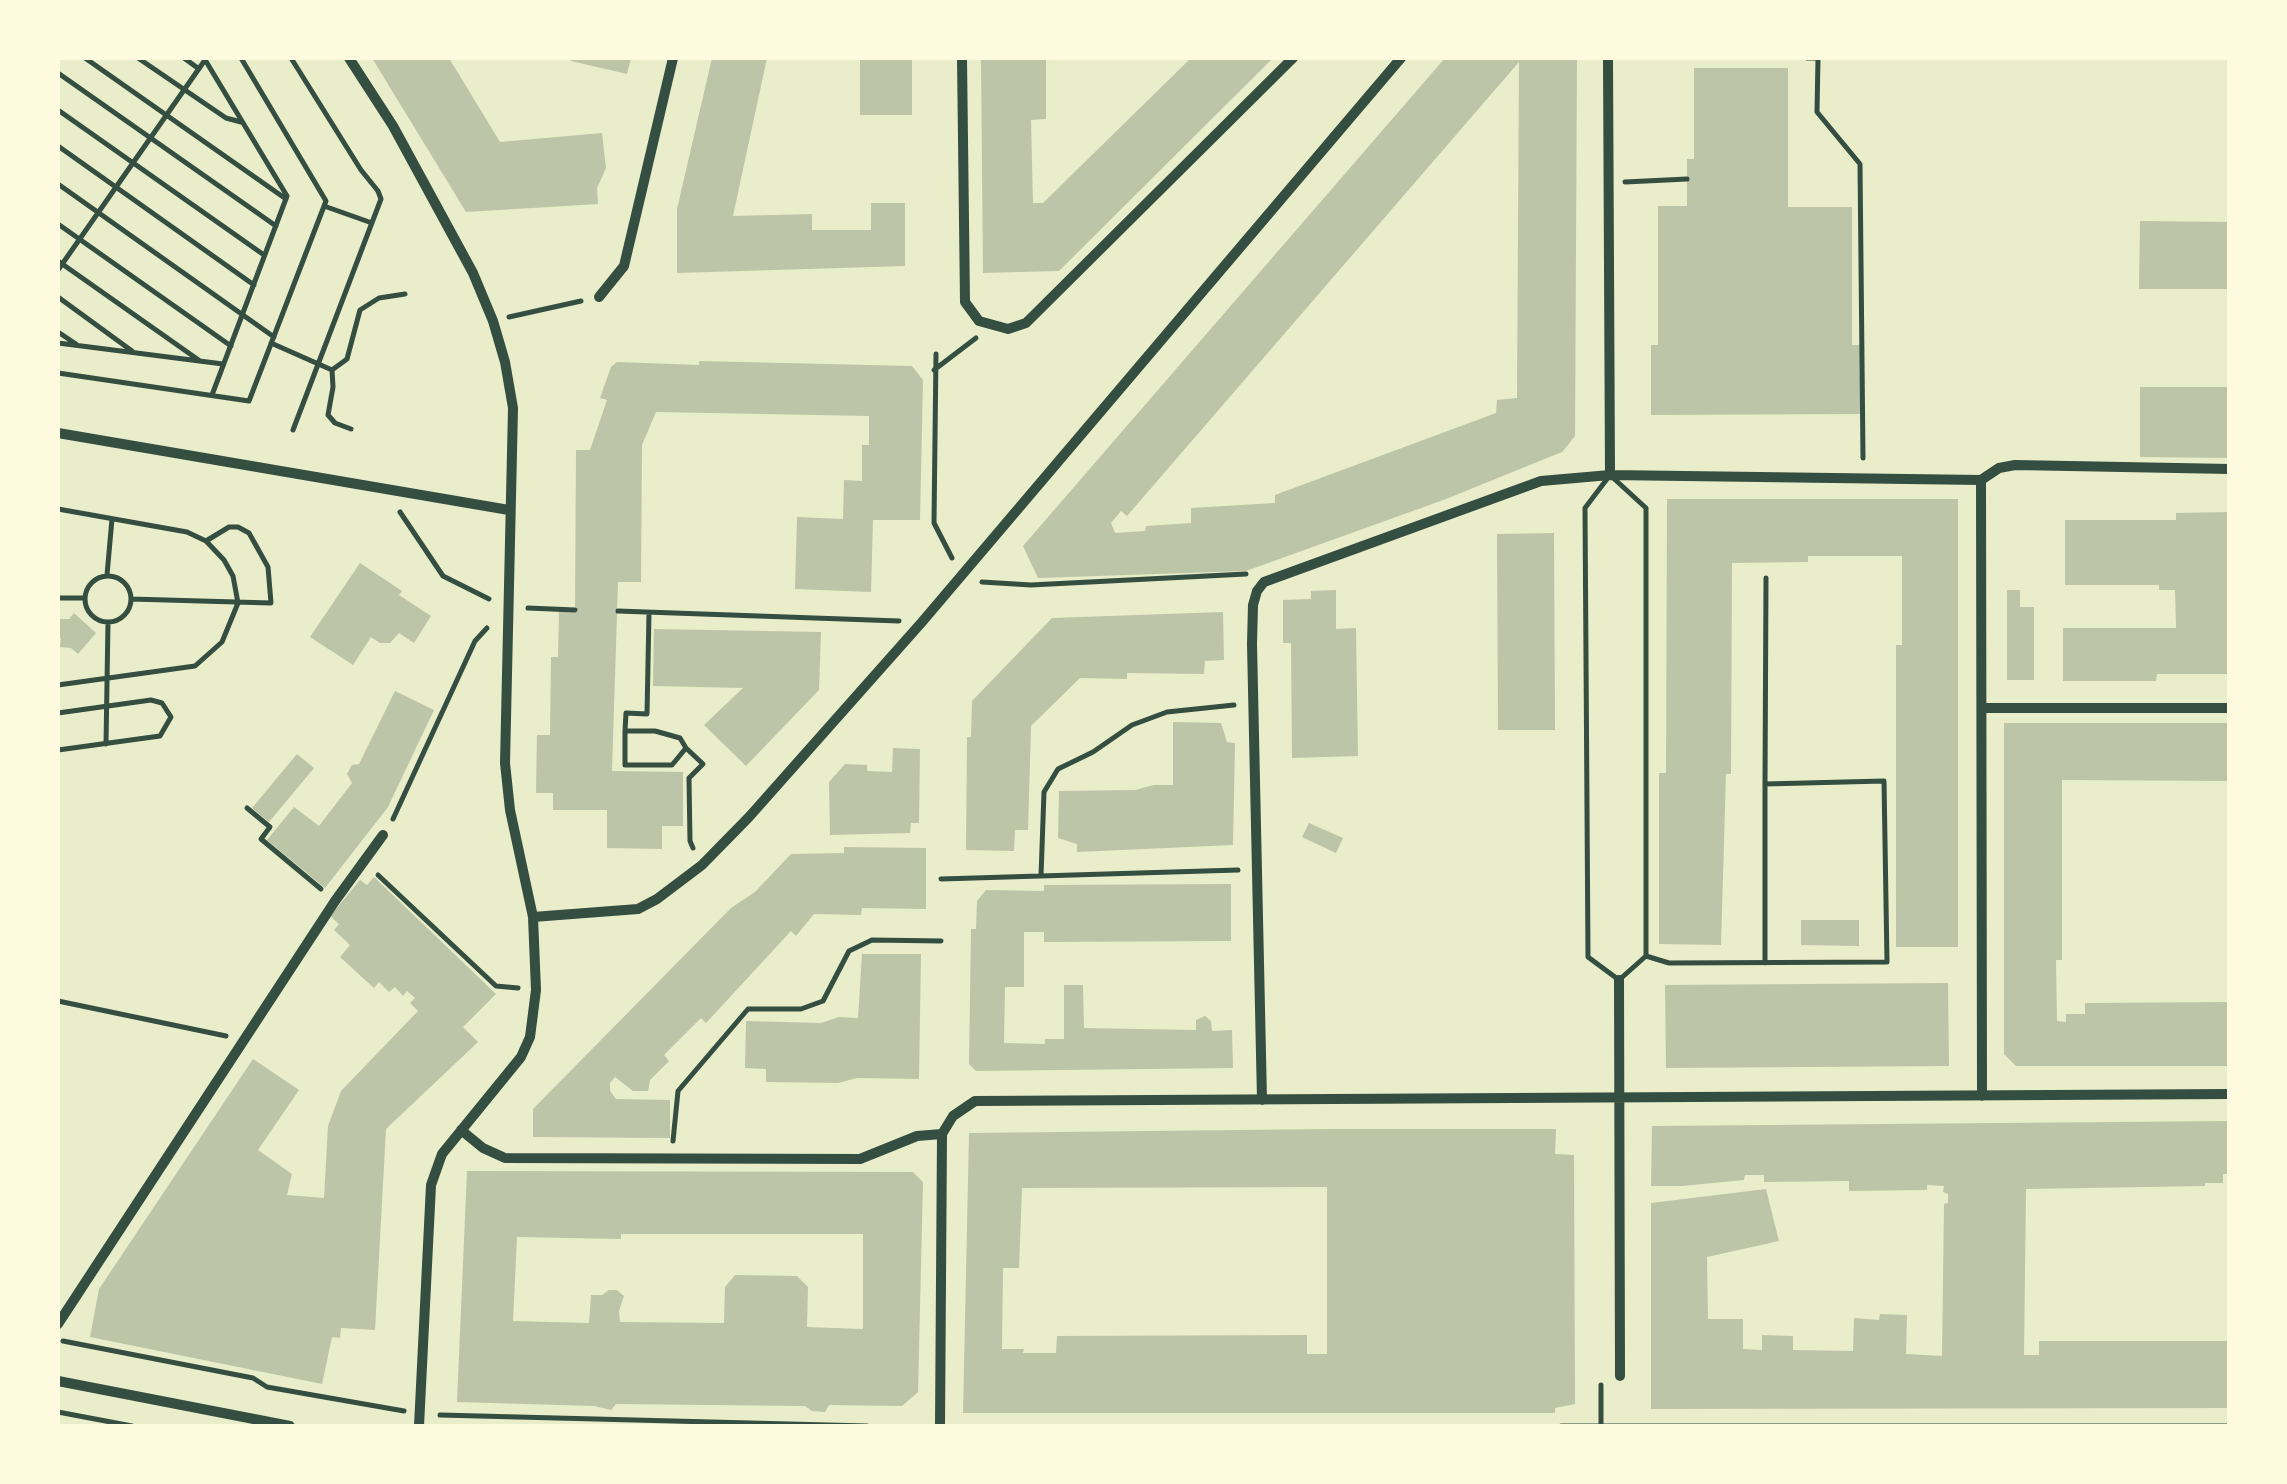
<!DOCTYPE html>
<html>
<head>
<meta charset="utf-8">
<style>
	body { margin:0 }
	#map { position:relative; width:2287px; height:1484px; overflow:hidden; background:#e9edc9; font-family:Inter,sans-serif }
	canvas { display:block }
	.frame { position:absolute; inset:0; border:60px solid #fefae0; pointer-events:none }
</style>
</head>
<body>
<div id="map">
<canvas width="2287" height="1484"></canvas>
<div class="frame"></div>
</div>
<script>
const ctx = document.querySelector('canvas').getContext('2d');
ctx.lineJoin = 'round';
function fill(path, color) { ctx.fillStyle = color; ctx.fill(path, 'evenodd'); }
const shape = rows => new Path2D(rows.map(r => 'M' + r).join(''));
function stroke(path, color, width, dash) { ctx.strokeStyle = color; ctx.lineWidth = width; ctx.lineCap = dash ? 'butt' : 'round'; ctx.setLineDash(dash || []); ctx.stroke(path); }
fill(shape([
	[372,58,449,58,500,142,602,133,606,168,597,188,598,204,466,212],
	[572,58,631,58,627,74,571,61],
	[712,58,767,58,733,216,812,214,812,230,871,230,871,203,905,203,905,266,677,273,677,209],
	[860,58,912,58,912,115,860,115],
	[981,58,1046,58,1046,119,1031,120,1033,203,1043,203,1191,58,1273,58,1059,271,983,273],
	[1445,58,1577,58,1575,436,1568,445,1562,452,1446,499,1246,571,1038,578,1023,546],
	[1519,62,1517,398,1497,400,1496,413,1275,495,1275,503,1191,508,1191,523,1146,526,1145,531,1115,533,1111,523,1121,511,1127,516],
	[1694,68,1788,68,1788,207,1852,207,1852,345,1861,345,1861,414,1651,415,1651,345,1658,345,1658,206,1687,206,1687,159,1694,159],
	[2140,221,2230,222,2230,289,2139,289],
	[699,361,912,366,923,380,920,520,873,520,871,592,795,589,797,517,843,519,844,480,862,481,862,445,869,445,869,416,656,412,642,445,641,582,618,582,612,771,683,772,683,826,662,826,662,849,607,848,607,810,553,810,553,793,536,793,537,735,550,735,551,657,558,657,559,611,575,611,576,450,590,450,607,400,600,398,611,367,617,362,699,365],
	[2140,387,2230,387,2230,458,2140,457],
	[1667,499,1958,499,1958,947,1896,947,1896,645,1902,645,1902,556,1808,556,1808,562,1732,563,1731,774,1726,774,1721,945,1659,944,1659,773,1666,773],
	[2230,512,2230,674,2157,674,2156,681,2063,681,2063,628,2176,628,2175,590,2159,590,2159,585,2065,585,2065,520,2176,520,2176,513],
	[1554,533,1555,730,1498,730,1497,534],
	[360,563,402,591,399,595,431,616,414,643,399,633,390,643,380,643,371,637,353,665,310,637],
	[1336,590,1336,629,1356,628,1358,756,1292,758,1291,643,1283,643,1283,600,1311,599,1311,591],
	[2007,590,2020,590,2020,607,2034,607,2034,680,2007,680],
	[1223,612,1224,660,1205,661,1204,674,1127,673,1127,679,1080,678,1031,726,1028,830,1015,830,1014,851,966,850,967,737,971,737,972,701,1052,618],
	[74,613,96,633,78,654,71,648,60,647,61,639,58,636,59,619,69,619],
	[654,629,821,632,819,690,746,766,704,725,743,688,653,686],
	[395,691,434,710,388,807,325,888,267,840,294,807,319,826,352,783,347,774,352,765,359,764],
	[1173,722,1221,723,1227,742,1235,743,1233,845,1077,852,1077,844,1058,838,1059,791,1135,790,1154,785,1173,785],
	[2004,723,2230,723,2230,781,2062,780,2062,960,2056,960,2057,1021,2066,1022,2066,1014,2085,1014,2085,1003,2230,1002,2230,1066,2016,1066,2004,1054],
	[893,748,920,749,919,823,911,823,910,833,830,835,829,782,845,764,867,765,867,771,892,772],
	[297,754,314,768,269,822,252,808],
	[1309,823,1343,838,1336,853,1302,837],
	[844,847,926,848,926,909,862,908,861,915,814,914,796,936,791,931,706,1023,701,1018,664,1055,669,1061,650,1080,648,1091,633,1091,615,1077,610,1083,610,1091,616,1099,670,1100,670,1138,533,1137,533,1109,731,908,755,892,791,854,844,853],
	[374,877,496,994,463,1027,478,1042,386,1129,375,1330,341,1328,340,1338,332,1337,322,1384,90,1337,99,1289,253,1059,299,1090,258,1150,292,1174,287,1195,324,1198,328,1126,341,1091,418,1011,410,1003,415,998,407,991,403,996,395,987,389,992,379,982,374,988,340,957,350,945,334,930,339,924,330,916,360,880,367,885],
	[1231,884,1231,941,1044,942,1044,932,1024,932,1024,987,1005,987,1004,1043,1045,1044,1045,1039,1064,1039,1064,985,1083,985,1084,1028,1196,1030,1196,1020,1205,1016,1211,1021,1212,1031,1232,1030,1233,1068,976,1071,969,1064,971,929,976,929,977,901,986,890,1044,891,1044,885],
	[1801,920,1859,920,1859,946,1801,945],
	[862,954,921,954,919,1079,857,1078,838,1083,766,1082,766,1069,745,1068,746,1021,821,1023,839,1017,858,1018],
	[1948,983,1949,1066,1666,1068,1665,985],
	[2230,1121,2230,1174,2223,1174,2223,1183,2205,1183,2205,1186,2026,1189,2024,1355,2039,1355,2039,1341,2230,1341,2230,1408,1651,1409,1651,1203,1766,1189,1779,1241,1707,1257,1708,1319,1743,1319,1743,1349,1762,1350,1762,1335,1793,1336,1793,1350,1853,1351,1854,1318,1879,1320,1880,1314,1907,1315,1906,1354,1942,1356,1944,1204,1948,1203,1948,1194,1943,1192,1944,1186,1927,1185,1927,1190,1849,1191,1849,1181,1764,1182,1764,1175,1745,1175,1744,1180,1682,1186,1651,1186,1652,1126],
	[1327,1129,1556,1129,1555,1154,1574,1155,1575,1404,1555,1408,1555,1413,963,1413,969,1133],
	[1327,1187,1327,1354,1307,1354,1307,1335,1057,1336,1056,1353,1023,1353,1024,1349,1002,1349,1003,1268,1019,1268,1022,1188],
	[467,1171,913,1172,923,1182,918,1392,902,1406,829,1405,825,1412,812,1411,805,1406,616,1404,611,1410,594,1406,457,1402],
	[621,1234,863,1234,863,1329,807,1327,808,1287,797,1276,735,1275,725,1287,724,1323,620,1322,619,1311,624,1296,617,1290,609,1290,602,1295,591,1295,589,1323,513,1321,517,1237,621,1239]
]), '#bcc5a7');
stroke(shape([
	[85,58,286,199],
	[138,58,226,118,241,122],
	[184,58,199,69],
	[204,58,287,196,212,395],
	[291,58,361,170,378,191,381,199,293,430],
	[1807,58,1818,58,1817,112,1860,164,1863,458],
	[58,73,276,226],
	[58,110,264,255],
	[58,146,254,285],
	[1625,182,1687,179],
	[58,184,274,337],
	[324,206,372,223],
	[58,224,231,346],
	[58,261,200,361],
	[58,270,205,60],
	[58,297,132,351],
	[509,317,581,301],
	[58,332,76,344],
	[58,343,223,364],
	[271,343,332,370,347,359,360,310,379,298,405,294],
	[936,354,934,523,952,558],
	[332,370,333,387,328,415,335,423,351,429],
	[934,370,976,338],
	[58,373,249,401,326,201,241,58],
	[1610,475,1646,508,1646,956,1619,980,1588,957,1585,508,1610,475],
	[58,509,187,532,206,541,224,560,233,576,238,603,222,642,195,666,58,685],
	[400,512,443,576,489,599],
	[107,575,112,519],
	'85 599a23 23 0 1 1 46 0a23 23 0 1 1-46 0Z',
	[982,582,1031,585,1246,574],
	[58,598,84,598],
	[131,599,271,603,268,567,249,533,238,527,229,527,206,541],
	[528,608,575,610],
	[618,611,899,621],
	[649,613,647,714,626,713,625,731,655,731,680,738,686,748],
	[58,713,151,700,162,703,171,717,160,736,58,750],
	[625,731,625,765,672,765,686,748,703,764,689,778,690,841,693,848],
	[106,744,108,622],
	[247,808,270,827,261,839,321,889],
	[393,819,475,641,487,628],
	[378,875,496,986,518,988],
	[1041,876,1044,792,1058,769,1093,752,1132,725,1167,712,1234,705],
	[941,879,1238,870],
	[1646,956,1669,963,1887,962,1884,781,1765,784,1766,578],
	[1765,963,1765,784],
	[58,1001,226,1036],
	[673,1141,678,1091,748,1009,801,1009,823,1001,849,951,872,940,941,941],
	[63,1341,253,1378,267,1387,404,1411],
	[58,1412,132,1426],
	[440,1415,867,1426],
	[1601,1424,1601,1385],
	[1561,1426,2230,1426]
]), '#344e41', 5);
stroke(shape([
	[349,58,393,126,473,273,493,321,505,362,513,408,505,763,510,810,533,917],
	[962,58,965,302,979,321,1008,329,1026,323,1293,58],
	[1608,58,1610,475],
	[599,297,624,266,673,58],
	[58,433,509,510],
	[1981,480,1982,1096],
	[1982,708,2230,708],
	[1619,980,1620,1376],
	[1262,1100,1252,644,1253,605,1257,591,1264,582,1541,481,1610,475,1981,480,1999,468,2015,465,2230,469],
	[461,1130,483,1148,505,1158,860,1159,917,1136,942,1134],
	[58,1324,335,901,383,835],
	[58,1381,290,1426],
	[419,1426,431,1185,442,1154,521,1057,530,1037,536,990,533,917,638,909,657,899,702,865,749,817,922,622,1401,58],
	[940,1426,942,1134,953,1116,975,1101,2230,1094]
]), '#344e41', 10);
</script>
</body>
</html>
